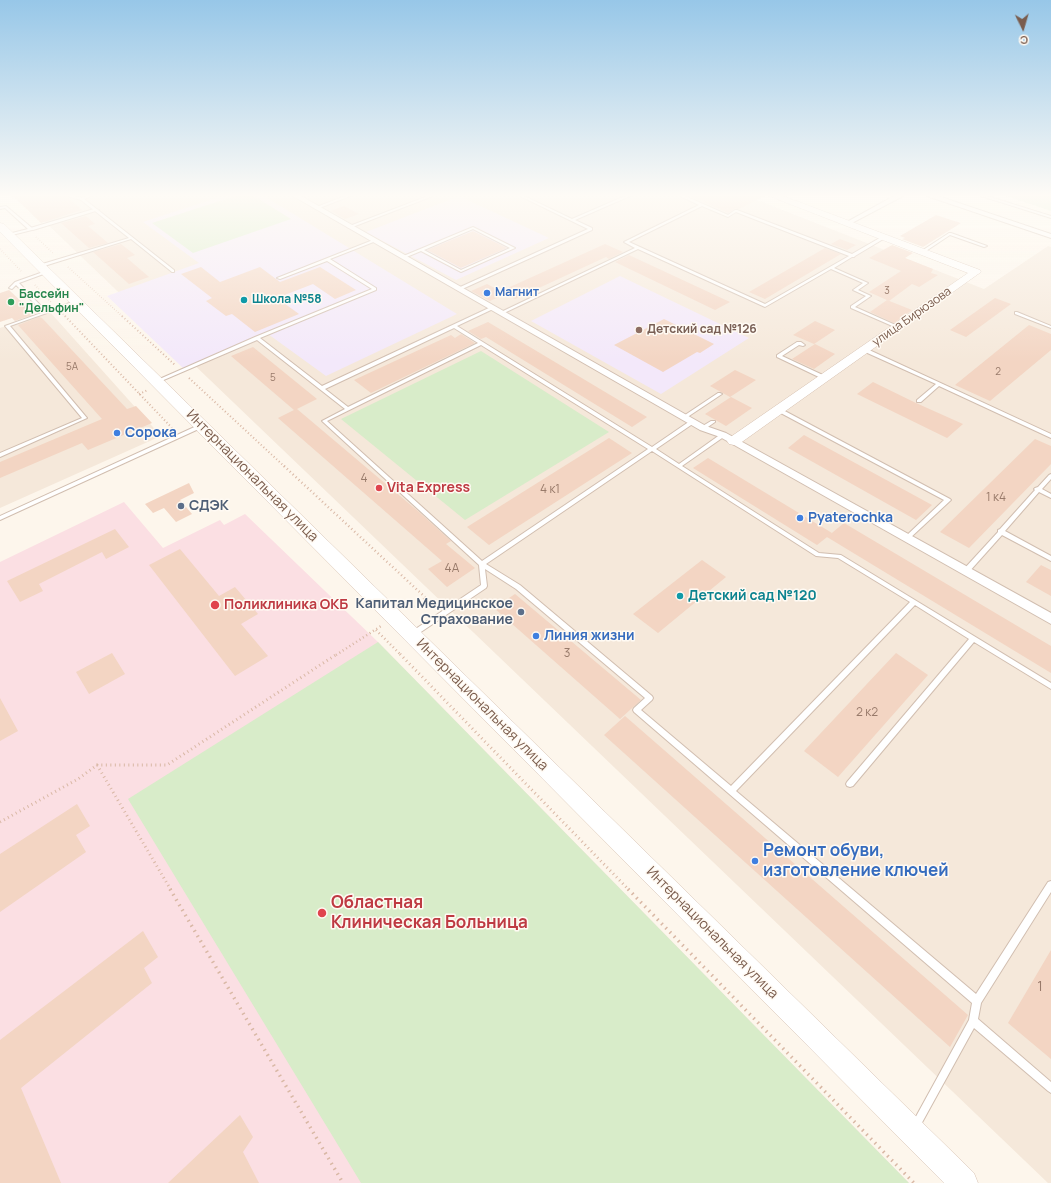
<!DOCTYPE html>
<html>
<head>
<meta charset="utf-8">
<style>
	body { margin:0 }
	#map { position:relative; width:1051px; height:1183px; overflow:hidden; background:#fdf6ec; font-family:Manrope,sans-serif }
	canvas { display:block }
	.north { position:absolute; left:1003px; top:8px; width:40px; height:40px; -webkit-text-stroke:3px #fffaf3; paint-order:stroke; rotate:175deg; font-size:11px; font-weight:700; line-height:16px; text-align:center; color:#7a5c4d }
	.north::after { content:''; display:block; margin:auto; width:14px; height:18px; background:#7a5c4d; clip-path:polygon(50% 0,100% 100%,50% 72%,0 100%) }
</style>
</head>
<body>
<div id="map">
<canvas width="1051" height="1183"></canvas>
<div class="north">С</div>
</div>
<script>
const ctx = document.querySelector('canvas').getContext('2d');
ctx.lineJoin = 'round';
function fill(path, color) { ctx.fillStyle = color; ctx.fill(path, 'evenodd'); }
const shape = rows => new Path2D(rows.map(r => 'M' + r).join(''));
function stroke(path, color, width, dash) { ctx.strokeStyle = color; ctx.lineWidth = width; ctx.lineCap = dash ? 'butt' : 'round'; ctx.setLineDash(dash || []); ctx.stroke(path); }
function write(font, color, halo, rows, align = 'center') {
  ctx.font = font + ' Manrope,sans-serif'; ctx.lineWidth = 3; ctx.setLineDash([]); ctx.textBaseline = 'middle'; ctx.strokeStyle = halo; ctx.fillStyle = color; for (const [text, x, y, turn = 0] of rows) {
    ctx.save(); ctx.translate(x, y); ctx.rotate((+turn || 0) * Math.PI / 180); ctx.textAlign = isNaN(turn) ? turn : align; if (halo) ctx.strokeText(text, 0, 0); ctx.fillText(text, 0, 0); ctx.restore();
  }
}
fill(shape([
	[18,196,747,196,984,289,1048,246,1051,247,1051,1183,1048,1183],
	[50,312,161,436,0,508,0,328]
]), '#f5e8da');
fill(shape([
	[222,196,264,196,457,314,326,376,268,334,183,368,107,296,199,263,143,222],
	[459,196,549,238,456,280,366,232],
	[620,276,749,338,661,394,531,321]
]), '#f3e8fa');
fill(shape([
	[124,502,163,548,220,520,224,525,245,514,378,642,909,1183,0,1183,0,562]
]), '#fbdfe3');
fill(shape([
	[235,196,254,196,291,219,193,253,152,223],
	[1006,196,1051,196,1051,211],
	[481,351,609,432,465,520,341,419],
	[378,642,909,1183,361,1183,128,799]
]), '#d8ecc9');
fill(shape([
	[13,196,66,196,82,210,41,223],
	[690,196,765,196,739,209,734,209,728,213],
	[344,206,359,214,345,219,331,211],
	[936,215,961,223,923,247,902,239,905,238,900,236],
	[86,216,95,224,88,226,108,243,89,248,61,223],
	[473,231,507,248,461,268,427,250],
	[840,239,856,245,847,250,831,244],
	[121,244,135,255,127,258,149,277,129,284,93,252],
	[605,244,623,252,609,259,606,257,515,299,501,291],
	[892,245,913,253,905,258,933,269,931,273,938,275,919,287,912,284,889,301,869,292,901,271,869,258],
	[825,248,841,254,765,299,749,292],
	[629,255,644,262,730,302,715,310,615,262],
	[201,267,220,282,260,267,280,282,320,267,356,290,335,299,313,284,277,298,299,314,255,332,232,314,226,316,206,301,212,298,181,274],
	[487,284,506,294,490,301,471,291],
	[9,290,35,314,15,321,12,318,0,322,0,293],
	[995,298,1011,304,966,337,950,330],
	[887,300,912,310,894,323,870,312],
	[39,317,42,318,127,409,136,406,152,423,88,450,82,443,0,478,0,462,102,419,18,325],
	[664,319,714,344,700,353,697,352,663,372,614,345],
	[815,321,835,330,814,344,793,335],
	[488,322,647,417,632,427,486,337,481,339,468,331],
	[1029,325,1051,334,1051,350,990,401,955,385],
	[461,334,475,343,371,393,354,380,451,335,455,338],
	[815,344,835,354,814,369,792,359],
	[253,347,317,399,297,409,419,512,451,541,446,544,475,568,447,587,428,569,442,561,278,418,294,410,231,356],
	[735,370,756,380,730,397,710,386],
	[873,382,916,403,963,424,947,438,857,394],
	[731,397,752,408,726,426,705,414],
	[804,435,932,505,916,520,788,448],
	[609,438,632,453,489,545,467,527],
	[1035,439,1051,446,1051,464,969,548,940,532],
	[708,458,832,533,817,545,693,468],
	[189,483,194,493,180,500,192,514,176,522,164,508,153,513,145,504],
	[844,523,1051,646,1051,673,827,537],
	[115,529,129,547,106,559,102,552,39,584,43,591,20,602,7,581],
	[180,549,219,596,235,587,258,614,241,624,268,656,235,676,149,565],
	[702,560,726,577,658,633,633,614],
	[1041,565,1051,570,1051,596,1026,582],
	[515,594,641,700,620,719,494,608],
	[112,653,125,674,89,694,76,672],
	[896,653,928,675,838,777,804,751],
	[0,698,18,731,0,741],
	[625,716,968,1015,950,1047,604,735],
	[77,804,90,826,76,835,86,852,0,912,0,854],
	[143,931,158,957,144,968,152,983,21,1088,61,1183,0,1183,0,1040],
	[1051,950,1051,1059,1008,1023],
	[240,1115,253,1137,243,1152,259,1183,168,1183]
]), '#f3d5c3');
const lane = shape([
	[67,196,74,196,82,198,86,196,91,196,84,199,174,270,174,272,172,272,131,239,41,267,39,267,39,265,129,238,81,200,67,196],
	[345,196,350,196,317,209,314,208,345,196],
	[428,196,433,196,350,228,347,227,428,196],
	[520,196,524,196,572,219,625,196,630,196,575,220,592,228,592,230,460,290,458,290,458,288,588,229,520,196],
	[680,196,685,196,728,215,735,210,737,210,852,254,883,236,885,236,885,238,855,256,854,257,852,257,834,268,868,283,858,290,871,296,855,307,900,327,897,328,851,308,851,306,866,296,853,290,863,283,831,269,765,307,638,249,502,314,499,313,635,248,624,242,699,205,680,196],
	[702,206,728,217,736,212,849,256,765,304,629,242,702,206],
	[981,196,987,196,1051,216,1051,218,981,196],
	[6,206,32,228,32,230,8,236,8,234,28,229,5,208,0,209,0,207,6,206],
	[473,227,515,248,461,272,421,251,404,258,401,257,473,227],
	[473,229,510,248,461,270,424,250,473,229],
	[949,233,951,233,987,246,984,247,950,235,923,253,920,252,949,233],
	[373,240,376,241,330,259,376,288,376,290,260,338,322,386,491,307,493,307,493,309,457,326,652,447,690,421,694,421,694,423,656,449,679,464,721,434,725,434,725,436,682,466,819,553,841,555,1051,683,1051,689,974,642,853,786,850,787,847,786,846,784,847,782,969,639,915,605,736,791,976,994,1048,882,1051,881,1051,892,981,1003,978,1019,1051,1082,1051,1093,1048,1091,974,1028,919,1128,916,1130,913,1128,911,1125,913,1122,969,1020,972,1003,634,712,633,710,634,708,645,698,516,589,485,569,487,586,486,588,415,636,411,636,410,634,411,632,481,585,479,565,322,421,345,409,257,340,159,382,155,382,155,381,255,337,372,289,327,261,280,279,277,278,373,240],
	[454,328,478,343,348,407,325,389,454,328],
	[481,345,648,449,482,561,327,421,481,345],
	[652,451,816,556,838,558,910,602,731,786,641,710,652,700,653,698,652,696,520,585,486,564,652,451],
	[46,271,49,272,19,283,42,307,42,309,40,309,16,285,12,289,9,288,15,282,46,271],
	[75,301,78,302,10,326,87,418,0,457,0,453,82,418,5,326,75,301],
	[1015,312,1017,312,1051,326,1051,328,1015,314,1015,312],
	[797,342,801,342,805,345,803,346,799,345,782,356,827,377,827,379,823,379,777,357,777,355,797,342],
	[863,349,867,349,1051,434,1051,438,939,386,921,402,917,402,917,400,936,384,863,351,863,349],
	[718,393,720,393,722,394,686,418,682,418,682,417,718,393],
	[777,409,781,409,950,499,951,500,909,539,905,539,904,538,905,537,944,500,777,411,777,409],
	[711,421,715,421,715,422,705,429,701,429,701,427,711,421],
	[201,424,203,425,203,427,0,520,0,516,201,424],
	[1051,474,1051,479,1042,489,1051,494,1051,498,1039,492,1005,531,1051,556,1051,561,1002,535,968,573,964,573,963,571,964,569,998,532,998,530,1000,529,1035,490,1034,489,1035,488,1038,487,1049,475,1051,474]
]);
const street = shape([
	[293,196,301,196,706,426,726,433,1051,613,1051,624,720,437,700,430,293,196],
	[894,196,903,196,850,224,845,223,894,196],
	[927,196,938,196,1051,234,1051,238,927,196],
	[94,209,99,210,33,230,27,229,94,209]
]);
const secondary = shape([
	[769,196,783,196,980,270,981,272,739,444,734,445,729,444,727,441,729,438,968,273,769,196],
	[0,223,4,224,974,1173,978,1183,944,1183,0,232,0,223]
]);
stroke(lane, '#d1beb0', 2);
stroke(street, '#d1beb0', 2);
stroke(secondary, '#d6c0b0', 1);
stroke(shape([
	[12,196,14,199,23,196],
	[36,237,54,254],
	[0,249,22,272],
	[68,267,123,317],
	[35,285,51,302],
	[63,314,66,317]
]), '#d9b8a5', 1.5, [0.5, 2]);
stroke(shape([
	[65,316,173,429],
	[122,316,175,365],
	[189,378,285,467],
	[139,394,148,390]
]), '#d9b8a5', 2, [1, 2.5]);
stroke(shape([
	[284,466,426,598,407,609],
	[376,630,401,655],
	[336,655,381,626]
]), '#d9b8a5', 2.5, [1, 3]);
stroke(shape([
	[400,654,629,890],
	[97,765,171,890],
	[0,822,78,779,97,765,167,765,337,654]
]), '#d9b8a5', 3, [1, 3.5]);
stroke(shape([
	[170,889,343,1183],
	[628,889,914,1183]
]), '#d9b8a5', 3.5, [1.5, 4.5]);
fill(lane, '#fff');
fill(street, '#fff');
fill(secondary, '#fff');
const sky = ctx.createLinearGradient(0, 0, 0, 362);
sky.addColorStop(0, '#97c7e8');
sky.addColorStop(0.54, '#fefbf6');
sky.addColorStop(1, '#fefbf600');
ctx.fillStyle = sky;
ctx.fillRect(0, 0, 1051, 362);
for (const [x, y, r, color] of [
	[487,293,4,"#3f7fe0"],
	[244,300,4,"#0f9aa8"],
	[11,302,4,"#2e9e5b"],
	[639,330,4,"#8d6e63"],
	[117,433,4,"#3f7fe0"],
	[379,488,4,"#e0444e"],
	[181,506,4,"#5c6f8a"],
	[800,518,4,"#3f7fe0"],
	[680,596,4,"#0f9aa8"],
	[215,605,5,"#e0444e"],
	[521,612,4,"#5c6f8a"],
	[536,636,4,"#3f7fe0"],
	[755,861,4,"#3f7fe0"],
	[322,913,5,"#e0444e"]
]) { const dot = new Path2D(); dot.arc(x, y, r, 0, 2 * Math.PI); ctx.fillStyle = color; ctx.fill(dot); stroke(dot, '#fffaf3', 1.5); }
write('10px', '#987a6a', null, [
	["3",887,291],
	["5А",72,367],
	["2",998,372],
	["5",273,378]
]);
write('bold 12px', '#366cbe', '#fffaf3', [
	["Магнит",495,293]
], 'left');
write('bold 12px', '#27864d', '#fffaf3', [
	["Бассейн",19,295],
	["\"Дельфин\"",19,309]
], 'left');
write('bold 12px', '#0d838f', '#fffaf3', [
	["Школа №58",252,300]
], 'left');
write('12px', '#7a5c4d', '#fffaf3', [
	["улица Бирюзова",912,317,-35]
]);
write('bold 12px', '#785e54', '#fffaf3', [
	["Детский сад №126",647,330]
], 'left');
write('12px', '#987a6a', null, [
	["4",364,479],
	["4 к1",550,490],
	["1 к4",996,498],
	["4А",452,569],
	["3",567,654],
	["2 к2",867,713]
]);
write('bold 14px', '#366cbe', '#fffaf3', [
	["Сорока",125,433],
	["Pyaterochka",808,518],
	["Линия жизни",544,636]
], 'left');
write('14px', '#7a5c4d', '#fffaf3', [
	["Интернациональная улица",252,476,45],
	["Интернациональная улица",482,705,45],
	["Интернациональная улица",712,933,45]
]);
write('bold 14px', '#be3a42', '#fffaf3', [
	["Vita Express",387,488],
	["Поликлиника ОКБ",224,605]
], 'left');
write('bold 14px', '#4e5e75', '#fffaf3', [
	["СДЭК",189,506],
	["Капитал Медицинское",513,604,"right"],
	["Страхование",513,620,"right"]
], 'left');
write('bold 14px', '#0d838f', '#fffaf3', [
	["Детский сад №120",688,596]
], 'left');
write('14px', '#987a6a', null, [
	["1",1040,987]
]);
write('bold 17px', '#366cbe', '#fffaf3', [
	["Ремонт обуви,",763,851],
	["изготовление ключей",763,871]
], 'left');
write('bold 17px', '#be3a42', '#fffaf3', [
	["Областная",331,903],
	["Клиническая Больница",331,923]
], 'left');
</script>
</body>
</html>
